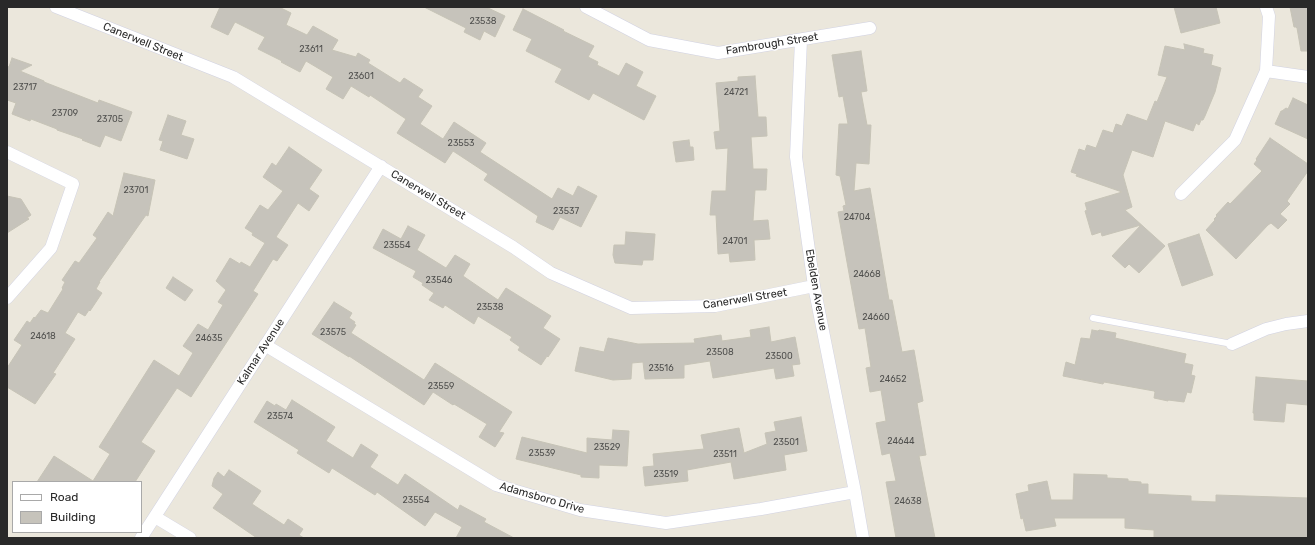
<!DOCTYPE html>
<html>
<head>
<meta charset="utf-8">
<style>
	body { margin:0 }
	#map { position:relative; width:1315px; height:545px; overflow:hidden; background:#ebe7dc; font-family:Rubik,sans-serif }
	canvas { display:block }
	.frame { position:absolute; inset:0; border:8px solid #292929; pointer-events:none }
	.legend { position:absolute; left:12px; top:481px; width:130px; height:52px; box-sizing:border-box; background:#fff; border:1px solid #a9a9a9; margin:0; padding:5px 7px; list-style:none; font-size:12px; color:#292929 }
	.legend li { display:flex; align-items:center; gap:8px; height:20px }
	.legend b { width:20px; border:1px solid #a9a9a9 }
</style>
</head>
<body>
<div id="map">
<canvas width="1315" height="545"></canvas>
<div class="frame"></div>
<ul class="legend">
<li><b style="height:5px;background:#fff"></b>Road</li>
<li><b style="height:11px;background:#c6c3bb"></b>Building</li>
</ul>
</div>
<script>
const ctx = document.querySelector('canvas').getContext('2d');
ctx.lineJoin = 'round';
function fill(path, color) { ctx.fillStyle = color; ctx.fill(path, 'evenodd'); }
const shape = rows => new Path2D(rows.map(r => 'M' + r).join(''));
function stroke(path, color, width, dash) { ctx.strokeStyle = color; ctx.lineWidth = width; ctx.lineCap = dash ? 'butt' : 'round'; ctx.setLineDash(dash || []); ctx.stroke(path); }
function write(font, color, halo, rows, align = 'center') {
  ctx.font = font + ' Rubik,sans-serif'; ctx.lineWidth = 3; ctx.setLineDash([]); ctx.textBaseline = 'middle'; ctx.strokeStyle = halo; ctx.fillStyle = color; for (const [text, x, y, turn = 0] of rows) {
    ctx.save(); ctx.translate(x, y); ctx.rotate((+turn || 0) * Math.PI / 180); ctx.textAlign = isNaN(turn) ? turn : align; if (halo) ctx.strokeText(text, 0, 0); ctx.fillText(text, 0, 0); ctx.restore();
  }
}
const building = shape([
	[220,7,279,7,291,13,286,25,307,35,313,26,338,40,332,50,356,57,358,53,370,60,368,63,400,83,404,78,423,90,418,97,432,106,420,124,443,139,454,122,486,143,480,152,552,199,558,188,573,196,578,186,597,196,581,227,560,217,553,230,536,222,538,216,484,180,488,174,453,151,445,163,397,133,406,119,370,95,369,97,351,86,343,99,326,89,333,77,306,61,300,72,281,62,282,61,258,49,265,37,235,22,228,35,211,27,220,7],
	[424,7,486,7,505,16,495,37,484,31,480,40,464,32,466,28,424,7],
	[1174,7,1216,7,1220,23,1181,33,1174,7],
	[1290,7,1308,7,1308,51,1301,51,1297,28,1296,27,1294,27,1290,7],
	[523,9,564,30,563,31,594,46,588,57,598,62,597,65,619,76,626,63,643,72,636,86,656,96,644,120,593,93,589,100,555,82,562,69,526,51,532,39,513,30,523,9],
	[1184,44,1204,49,1203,53,1213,55,1211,65,1221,68,1215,92,1205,116,1203,120,1201,120,1199,125,1196,123,1193,131,1165,121,1153,157,1132,150,1123,175,1132,207,1125,210,1165,246,1139,273,1129,264,1125,268,1112,256,1141,225,1102,236,1101,232,1092,235,1085,211,1087,210,1085,203,1122,192,1076,176,1077,174,1071,172,1079,149,1085,151,1087,145,1096,148,1103,130,1113,133,1116,124,1122,126,1127,114,1147,121,1155,101,1157,102,1167,77,1158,75,1165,46,1185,50,1184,44],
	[861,51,867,91,861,92,867,125,871,125,869,164,856,163,854,191,870,188,889,300,892,300,902,352,914,350,923,401,917,403,926,455,919,456,935,538,896,538,886,482,896,481,890,453,882,455,876,423,886,421,881,390,870,392,866,368,871,367,865,328,859,329,838,212,844,211,843,206,846,205,840,176,836,175,839,124,848,124,843,96,839,97,832,55,861,51],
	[12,58,32,65,20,71,44,81,44,82,98,103,99,100,132,112,121,141,105,135,100,147,82,140,83,139,57,130,57,129,31,119,30,121,12,114,16,103,7,100,7,66,9,67,12,58],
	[755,76,758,117,766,117,767,136,751,137,753,169,767,169,766,190,755,190,753,221,768,220,770,239,754,240,755,260,730,262,729,253,718,254,716,215,710,215,712,191,726,191,728,148,716,149,714,132,720,131,716,83,738,81,738,77,755,76],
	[1293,98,1308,105,1308,139,1275,124,1281,111,1282,111,1286,108,1288,109,1293,98],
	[168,115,186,121,181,135,194,139,187,159,160,150,163,141,159,140,168,115],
	[1270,138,1308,164,1308,171,1287,201,1290,204,1280,214,1287,220,1278,229,1271,223,1268,225,1236,259,1206,230,1215,220,1214,219,1217,216,1216,215,1228,202,1230,204,1262,171,1254,164,1257,160,1256,159,1270,138],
	[689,140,690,147,693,147,694,160,676,162,673,142,689,140],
	[289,147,322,170,309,189,319,196,309,211,298,203,276,237,288,245,277,261,273,259,253,291,258,294,191,397,177,388,141,442,155,451,135,482,37,482,54,456,93,481,110,454,99,447,154,360,179,376,193,353,183,346,198,324,208,330,223,305,218,302,226,290,216,281,230,258,240,264,241,262,250,267,265,243,252,235,253,233,245,228,260,205,268,210,283,191,263,177,272,163,276,166,289,147],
	[124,173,155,180,148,216,146,215,99,282,100,282,96,289,102,293,90,311,89,310,85,316,78,312,65,333,75,339,53,373,56,374,35,404,7,387,7,368,22,345,14,340,27,321,30,323,34,317,35,318,41,310,48,313,63,289,62,288,65,282,62,280,75,261,79,263,97,238,93,235,108,212,113,216,124,173],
	[7,196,21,199,31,215,27,218,29,219,7,233,7,196],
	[408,226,425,235,417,250,446,268,455,255,470,264,463,276,498,300,506,288,551,316,543,328,560,339,548,357,547,356,541,365,518,350,520,347,510,340,512,337,478,316,474,324,445,305,443,308,429,300,434,293,422,285,423,283,413,277,416,271,373,248,383,229,401,239,408,226],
	[626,232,655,234,653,260,643,260,642,265,615,263,613,255,614,245,625,245,626,232],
	[1199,234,1213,275,1182,286,1168,244,1199,234],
	[173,277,193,290,185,301,166,288,173,277],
	[334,302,352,313,349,318,355,322,354,324,356,325,351,333,424,380,435,363,512,412,499,432,504,433,495,447,479,437,487,424,454,404,453,405,433,392,424,405,349,356,349,357,312,334,334,302],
	[769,327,771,342,795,337,800,364,792,365,794,376,776,379,774,368,713,378,710,361,684,365,684,378,645,379,643,362,632,363,631,379,613,380,575,371,580,347,604,352,608,338,638,344,695,343,694,339,721,335,722,341,751,337,750,330,769,327],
	[1092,330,1098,331,1099,330,1116,333,1115,338,1186,354,1184,363,1193,365,1191,375,1195,376,1191,393,1187,392,1184,402,1168,400,1168,401,1154,398,1155,392,1154,391,1104,382,1103,384,1063,376,1066,362,1075,365,1081,338,1090,339,1092,330],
	[1256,377,1308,381,1308,405,1286,403,1284,422,1254,420,1254,413,1253,413,1256,377],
	[292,400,335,427,326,441,353,458,361,444,378,455,370,467,398,485,405,474,458,510,460,505,486,519,484,522,514,538,456,538,462,527,435,512,425,526,377,492,375,495,332,468,329,473,297,453,299,450,254,422,267,401,275,406,276,404,286,410,292,400],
	[801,417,807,451,784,455,786,470,734,479,731,462,687,470,688,481,645,486,643,467,654,466,653,454,704,449,701,435,739,428,744,453,767,444,765,433,776,431,774,422,801,417],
	[613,430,629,431,627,466,599,465,599,478,581,477,581,475,516,459,522,437,587,453,587,438,612,440,613,430],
	[229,470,261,491,252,504,284,525,288,519,303,529,299,535,304,538,257,538,213,508,223,494,212,486,214,478,218,472,224,477,229,470],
	[1074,474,1107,475,1107,478,1128,479,1128,481,1141,482,1141,484,1148,484,1148,494,1191,496,1191,501,1216,502,1216,495,1308,498,1308,538,1154,538,1154,530,1125,528,1125,518,1054,518,1056,526,1026,531,1023,518,1021,519,1016,494,1029,491,1028,485,1047,481,1051,500,1073,500,1074,474]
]);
fill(building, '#c6c3bb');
stroke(building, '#c6c3b6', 1);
const lane = shape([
	[1093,318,1232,344]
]);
const street = shape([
	[56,7,233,77,513,247,551,273,631,308,715,306,814,286],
	[586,7,649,40,718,53,870,28],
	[801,40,796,157,814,286,855,492,863,538],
	[1266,71,1308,77],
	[7,152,73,184,51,248,7,298],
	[1181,194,1235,140,1266,71,1269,16,1266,7],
	[1232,344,1266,329,1286,324,1308,321],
	[265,345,496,485,580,510,666,523,761,509,855,492],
	[155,517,190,538],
	[141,538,381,166]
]);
stroke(lane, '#d1d2e2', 7);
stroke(street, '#d1d2e2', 13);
stroke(lane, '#fff', 6);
stroke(street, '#fff', 12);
write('9px', '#50504e', null, [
	["23538",483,21],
	["23611",311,49],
	["23601",361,76],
	["23717",25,87],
	["24721",736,92],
	["23709",65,113],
	["23705",110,119],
	["23553",461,143],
	["23701",136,190],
	["23537",566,211],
	["24704",857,217],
	["24701",735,241],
	["23554",397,245],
	["24668",867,274],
	["23546",439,280],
	["23538",490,307],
	["24660",876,317],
	["23575",333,332],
	["24618",43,336],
	["24635",209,338],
	["23508",720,352],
	["23500",779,356],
	["23516",661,368],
	["24652",893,379],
	["23559",441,386],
	["23574",280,416],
	["24644",901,441],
	["23501",786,442],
	["23529",607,447],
	["23539",542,453],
	["23511",725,454],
	["23519",666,474],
	["23554",416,500],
	["24638",908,501]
]);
write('11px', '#292929', '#fff', [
	["Canerwell Street",143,42,22],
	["Fambrough Street",772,44,-9],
	["Canerwell Street",428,195,31],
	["Ebelden Avenue",816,290,80],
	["Canerwell Street",745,299,-9],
	["Kalmar Avenue",261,352,-57],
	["Adamsboro Drive",542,498,16]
]);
</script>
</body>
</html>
